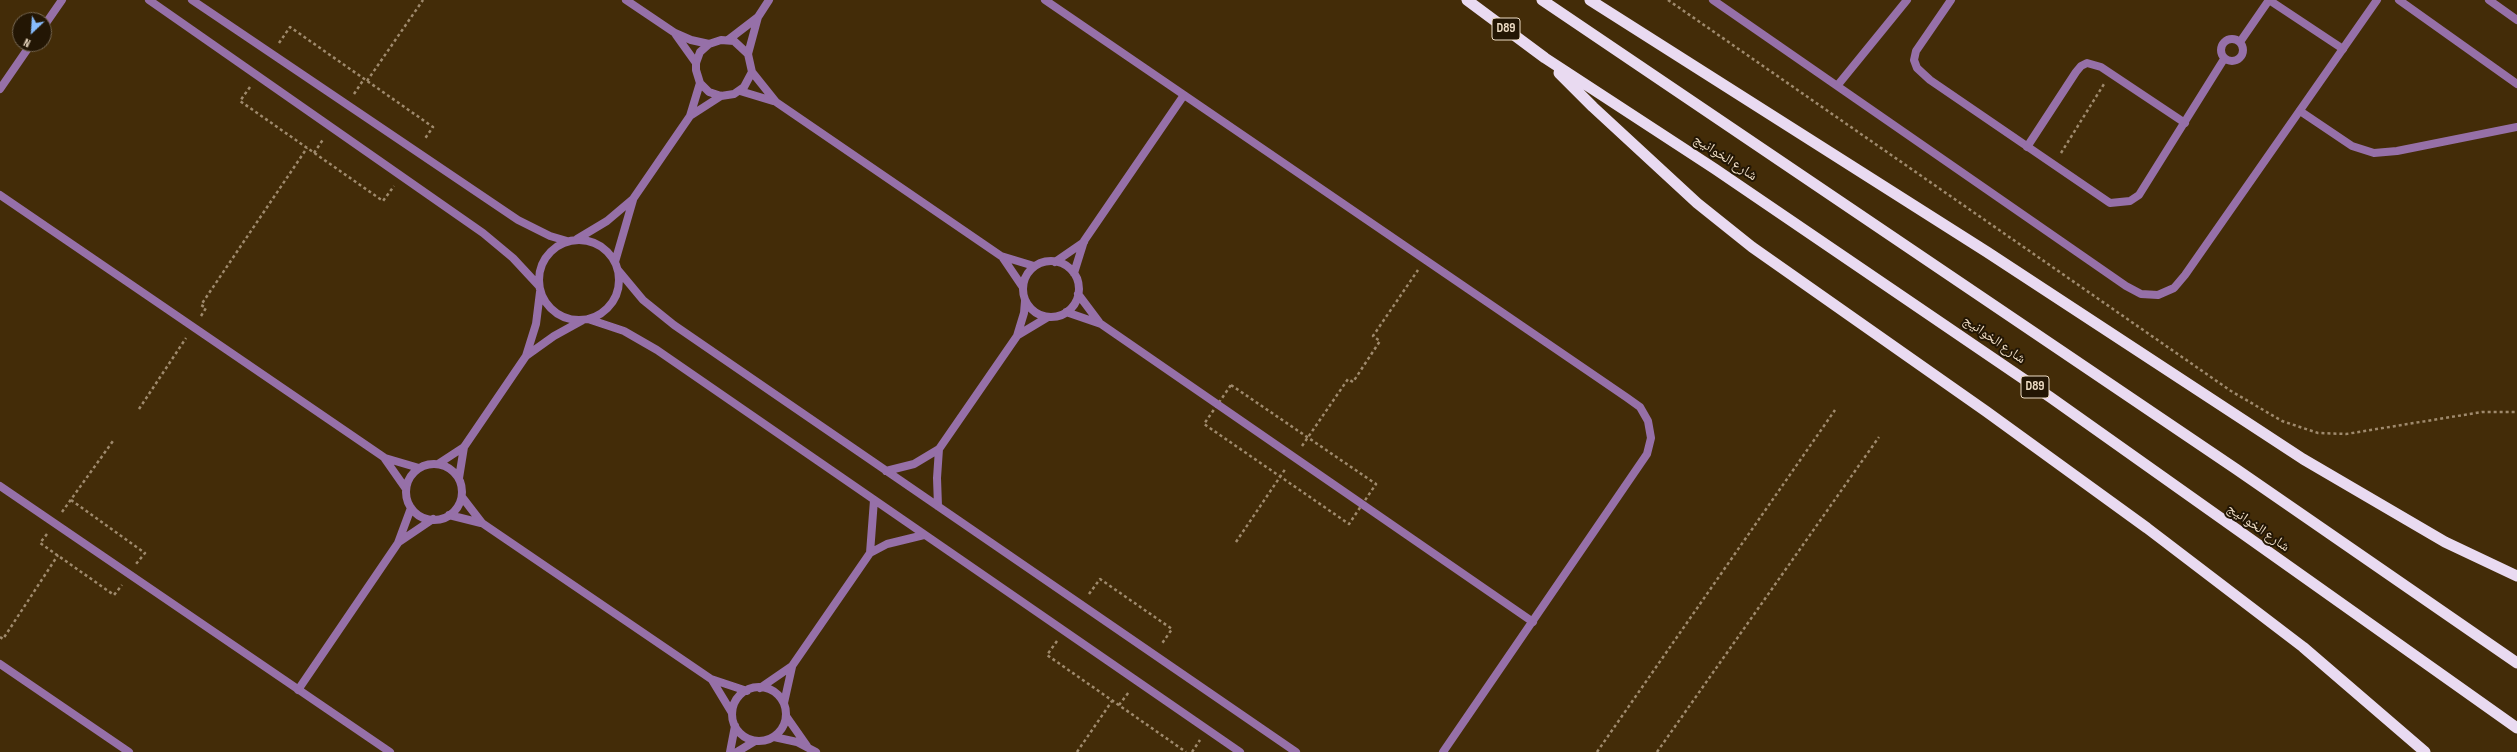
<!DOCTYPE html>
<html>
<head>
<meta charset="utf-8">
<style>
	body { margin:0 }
	#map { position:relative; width:2517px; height:752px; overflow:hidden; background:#432c08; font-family:"Sofia Sans Condensed",sans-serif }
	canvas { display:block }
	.north { position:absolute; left:12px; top:12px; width:40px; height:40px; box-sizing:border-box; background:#231604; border:1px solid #756651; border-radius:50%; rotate:205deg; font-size:11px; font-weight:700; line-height:16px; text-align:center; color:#efddc5 }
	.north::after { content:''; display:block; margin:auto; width:14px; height:18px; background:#87bbfb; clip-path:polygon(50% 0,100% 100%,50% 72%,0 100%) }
</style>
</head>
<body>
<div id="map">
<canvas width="2517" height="752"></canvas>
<div class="north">N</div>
</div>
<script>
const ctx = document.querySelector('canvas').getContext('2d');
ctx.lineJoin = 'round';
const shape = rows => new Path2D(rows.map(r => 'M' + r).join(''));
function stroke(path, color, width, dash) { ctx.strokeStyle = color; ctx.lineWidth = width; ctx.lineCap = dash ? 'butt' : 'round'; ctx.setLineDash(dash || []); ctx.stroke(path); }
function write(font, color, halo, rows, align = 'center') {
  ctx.font = font + ' "Sofia Sans Condensed","Noto Naskh Arabic",sans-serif'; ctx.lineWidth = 4; ctx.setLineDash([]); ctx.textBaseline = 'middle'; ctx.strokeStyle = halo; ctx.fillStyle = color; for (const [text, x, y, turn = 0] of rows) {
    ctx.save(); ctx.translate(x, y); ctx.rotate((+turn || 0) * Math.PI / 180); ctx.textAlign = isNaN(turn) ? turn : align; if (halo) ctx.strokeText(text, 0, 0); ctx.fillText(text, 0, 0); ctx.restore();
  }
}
stroke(shape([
	[1668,0,2231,391,2282,421,2318,433,2346,434,2482,412,2517,412],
	[279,43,290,27,433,127,424,140],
	[367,81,423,0],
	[250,87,240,101,383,201,394,186],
	[354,94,364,79],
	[314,153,324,138],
	[2061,153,2104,84],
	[201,316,206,308,201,305,307,148],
	[1231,385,1376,484,1349,524,1204,424,1231,385],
	[139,409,186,338],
	[1302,446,1348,379,1353,382,1380,341,1373,336,1418,270],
	[71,500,145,553,136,564],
	[62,512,113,441],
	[47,534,40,543,114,595,122,585],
	[1236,542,1286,468],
	[1089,594,1100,579,1172,629,1161,645],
	[0,637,3,639,58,555],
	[1057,641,1047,655,1186,752],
	[1119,705,1129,692],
	[1077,752,1112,701],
	[1192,752,1200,740],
	[1597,752,1835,410],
	[1657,752,1879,437]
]), '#9f8a6d', 2.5, [3, 3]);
stroke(shape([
	[1951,0,1916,51,1914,60,1917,68,1930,80,2110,203,2130,201,2139,195,2224,59],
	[2269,0,2343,49],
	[2399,0,2517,84],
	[2489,0,2517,20],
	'2221 50a11 11 0 1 1 22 0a11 11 0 1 1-22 0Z',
	[2240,42,2269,0],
	[2300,111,2352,146,2374,153,2397,151,2517,127],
	[2027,147,2076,72,2081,66,2087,63,2101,67,2185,123]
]), '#9670a8', 8);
stroke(shape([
	[149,0,483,233,513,258,539,286],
	[192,0,518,220,550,236,567,241],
	[626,0,675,33,691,40,709,44],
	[1045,0,1626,397,1640,407,1648,421,1651,438,1647,454,1443,752],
	[1713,0,2126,286,2141,294,2158,295,2174,288,2185,275,2377,0],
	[44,26,62,0],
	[676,35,696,63],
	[728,40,758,17,769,0],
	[748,54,734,41,721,40,709,44,700,52,696,63,696,70,700,83,709,92,721,96,734,94,744,87,752,72,748,54,758,17],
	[752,72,776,102,1001,256,1034,266],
	[1837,86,1907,0],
	[0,89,31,44],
	[740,91,773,101],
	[690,116,721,96],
	[0,195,385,458,419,468],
	[577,239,607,221,633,199,690,116,700,83],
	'539 280a40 40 0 1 1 80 0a40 40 0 1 1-80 0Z',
	[1003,258,1022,286],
	'1023 289a28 28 0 1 1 56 0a28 28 0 1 1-56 0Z',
	[615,262,633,200],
	[1055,262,1084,242],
	[618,270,643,300,674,325,1296,752],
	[1074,273,1084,241,1184,95],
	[1078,294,1099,322],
	[1066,312,1101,324,1533,622],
	[588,319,624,331,657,350,1240,752],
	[1018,335,1048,317],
	[526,356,554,336,583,320],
	[385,459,406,489],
	[438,464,464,447,526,356,536,324,540,292],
	'406 492a28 28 0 1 1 56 0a28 28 0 1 1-56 0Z',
	[886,471,914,464,939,449,1017,336,1024,313,1025,301],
	[459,478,464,447],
	[0,486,390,752],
	[462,497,482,523,711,679,747,691],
	[938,506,937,478,939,449],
	[449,515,481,523],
	[399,542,433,519],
	[870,553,887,544,924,535],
	[0,664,129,752],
	[712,680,732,713],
	'732 714a27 27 0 1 1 54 0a27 27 0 1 1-54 0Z',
	[760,688,792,666,870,553,874,500],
	[298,690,398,543,411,508],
	[784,703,792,667],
	[786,716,807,746],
	[774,737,797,742,816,752],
	[730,752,735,726],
	[737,752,755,741]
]), '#9670a8', 8);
stroke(shape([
	[1467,0,1545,58,1715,169,2050,397,2517,728],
	[1542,0,2236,469,2517,663],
	[1590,0,1987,252,2303,459,2445,542,2517,576],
	[1559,73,1593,107,1697,203,1752,247,1987,412,2147,528,2303,647,2425,752]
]), '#e9daf1', 11);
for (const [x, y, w] of [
	[1506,29,28],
	[2035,387,28]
]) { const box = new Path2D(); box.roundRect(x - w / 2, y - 11, w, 22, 3); ctx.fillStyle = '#231604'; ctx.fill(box); stroke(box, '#efddc5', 1); }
write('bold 13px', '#efddc5', null, [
	["D89",1506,29],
	["D89",2035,387]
]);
write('14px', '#efddc5', '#231604', [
	["شارع الخوانيج",1725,158,33],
	["شارع الخوانيج",1994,340,35],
	["شارع الخوانيج",2258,528,35]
]);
</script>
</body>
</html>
